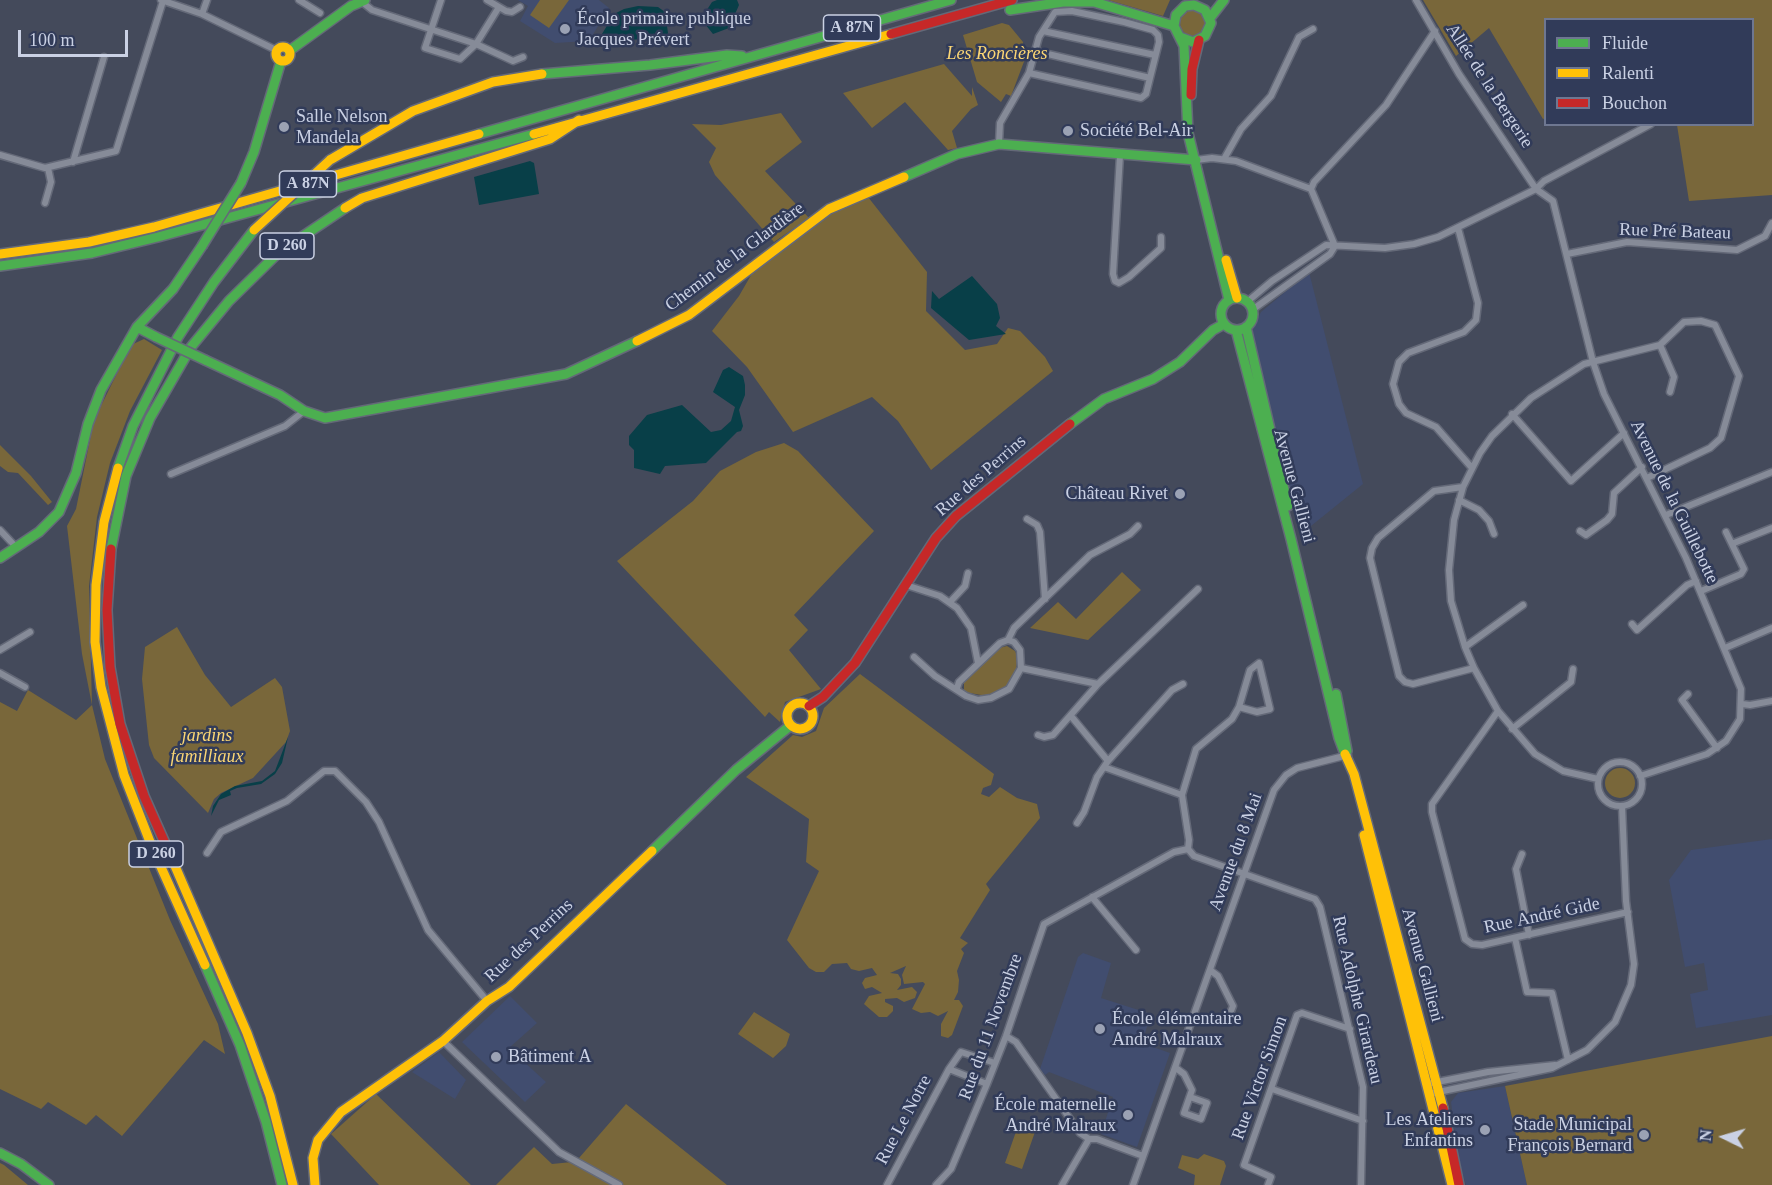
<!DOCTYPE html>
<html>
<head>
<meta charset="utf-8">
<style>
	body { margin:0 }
	#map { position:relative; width:1772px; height:1185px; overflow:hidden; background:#444a5b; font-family:Georgia,serif }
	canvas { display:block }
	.legend { position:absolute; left:1544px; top:18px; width:210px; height:108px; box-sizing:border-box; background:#313b59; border:2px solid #6e7791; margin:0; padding:8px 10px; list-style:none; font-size:18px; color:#cad1e4 }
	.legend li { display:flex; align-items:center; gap:12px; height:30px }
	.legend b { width:30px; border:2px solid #6e7791 }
	.north { position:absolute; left:1694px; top:1107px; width:60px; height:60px; -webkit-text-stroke:4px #313b59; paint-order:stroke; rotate:275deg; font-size:16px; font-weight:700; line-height:24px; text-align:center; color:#cad1e4 }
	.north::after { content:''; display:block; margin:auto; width:21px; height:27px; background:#cad1e4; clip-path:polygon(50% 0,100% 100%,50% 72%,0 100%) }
	.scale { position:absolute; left:18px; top:30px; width:110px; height:27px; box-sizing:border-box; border:3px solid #cad1e4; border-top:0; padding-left:8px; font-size:18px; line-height:21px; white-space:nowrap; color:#cad1e4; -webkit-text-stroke:4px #313b59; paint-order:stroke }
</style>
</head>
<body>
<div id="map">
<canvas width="1772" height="1185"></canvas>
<ul class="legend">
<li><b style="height:8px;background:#4caf50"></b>Fluide</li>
<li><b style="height:8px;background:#ffc107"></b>Ralenti</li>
<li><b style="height:8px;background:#c62828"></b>Bouchon</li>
</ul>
<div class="north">N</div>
<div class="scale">100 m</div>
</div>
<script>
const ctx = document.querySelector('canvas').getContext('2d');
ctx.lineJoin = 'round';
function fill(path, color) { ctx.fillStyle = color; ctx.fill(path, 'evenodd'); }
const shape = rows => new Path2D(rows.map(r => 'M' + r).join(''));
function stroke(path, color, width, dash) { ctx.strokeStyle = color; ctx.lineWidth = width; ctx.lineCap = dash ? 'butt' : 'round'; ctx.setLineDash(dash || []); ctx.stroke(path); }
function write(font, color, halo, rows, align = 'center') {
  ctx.font = font + ' Georgia,serif'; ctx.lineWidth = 5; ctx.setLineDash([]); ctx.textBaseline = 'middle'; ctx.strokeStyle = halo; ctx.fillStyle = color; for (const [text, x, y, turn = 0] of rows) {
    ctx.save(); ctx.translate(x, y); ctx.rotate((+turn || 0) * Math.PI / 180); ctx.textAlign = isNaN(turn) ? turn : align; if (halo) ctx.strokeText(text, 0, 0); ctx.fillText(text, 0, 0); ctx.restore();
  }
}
fill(shape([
	[518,0,599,0,609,8,589,41,555,43,520,21,528,6],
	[1309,272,1363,484,1306,530,1300,529,1251,333,1261,312],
	[1772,839,1772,1015,1696,1028,1690,994,1708,990,1704,963,1685,967,1669,880,1691,850],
	[1083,953,1111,963,1101,998,1151,1014,1142,1043,1170,1053,1137,1147,1101,1134,1113,1097,1049,1072,1045,1075,1040,1069,1078,957],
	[510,996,537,1023,509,1048,546,1082,525,1102,462,1042],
	[439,1052,466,1080,455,1099,412,1072],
	[1505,1086,1527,1185,1466,1185,1458,1158,1451,1102,1458,1093]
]), '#414d6f');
fill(shape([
	[540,0,569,0,549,28,530,15],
	[1108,0,1170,0,1163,16],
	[1423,0,1772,0,1772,195,1689,201,1677,125,1752,124,1752,20,1546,20,1546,118,1543,119,1489,28,1456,56],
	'1180 23a13 13 0 1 1 26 0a13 13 0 1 1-26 0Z',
	[1002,23,1009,25,1023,42,1025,59,1011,96,1006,94,1001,102,977,82,963,35],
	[944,64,972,96,972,87,978,105,971,109,952,131,957,148,948,150,905,102,872,128,843,93],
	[781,113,802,142,765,171,809,218,774,242,715,175,709,162,716,148,692,124,721,125],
	[868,197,927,272,926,311,965,350,997,344,1008,328,1020,331,1045,357,1053,371,931,470,898,421,872,397,793,432,747,367,712,331,739,296,758,263,817,216],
	[144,339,162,350,130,411,110,463,97,517,89,586,92,705,105,759,170,920,218,1024,225,1054,204,1040,122,1136,96,1115,86,1125,48,1102,41,1109,0,1089,0,702,17,711,28,690,76,720,92,705,82,654,67,526,76,509,94,420,131,345],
	[784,443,798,451,874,531,794,615,808,630,789,650,821,689,785,702,780,722,769,712,765,717,617,561,693,501,720,471,756,452],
	[0,445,31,476,52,502,48,505,18,473,8,472,0,466],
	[1122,572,1141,590,1088,640,1030,628,1058,602,1076,619],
	[177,627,205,675,231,707,275,678,282,687,290,731,286,742,253,778,221,793,214,799,208,813,154,758,149,745,142,679,145,647],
	[1007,646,1015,651,1018,658,1015,674,1009,684,997,693,987,696,964,692,964,681,999,648],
	[860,674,994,774,991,785,983,788,981,794,989,797,1000,787,1017,798,1037,804,1040,818,986,884,990,890,960,938,968,943,961,949,964,953,957,971,959,980,958,992,954,1000,959,1000,963,1006,952,1035,948,1038,941,1036,941,1024,948,1011,938,1016,930,1012,921,1013,912,1009,925,984,923,982,904,984,902,975,906,966,890,973,898,974,901,979,901,985,897,990,912,987,917,992,915,998,904,1002,897,998,885,999,885,1002,893,1006,893,1011,887,1017,879,1017,864,1004,869,996,882,993,872,987,865,989,862,983,865,978,877,975,872,968,859,971,851,969,847,963,832,964,824,972,816,972,809,968,787,940,819,871,806,862,809,819,746,777,793,735,802,737,816,731,824,708],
	'1605 783a15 15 0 1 1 30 0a15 15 0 1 1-30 0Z',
	[754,1012,790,1034,786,1046,773,1058,738,1034],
	[1772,1036,1772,1185,1527,1185,1505,1086],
	[376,1094,430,1146,471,1185,379,1185,331,1134],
	[626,1104,727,1185,496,1185,534,1147,552,1164,572,1162,579,1158],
	[1019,1123,1036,1129,1022,1169,1005,1163],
	[1204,1154,1224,1161,1226,1166,1220,1185,1194,1185,1195,1175,1178,1168,1182,1155,1198,1159],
	[0,1163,4,1165,28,1185,0,1185]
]), '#79673a');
fill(shape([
	[717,0,737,0,739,5,729,28,713,34,701,19,712,2],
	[638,6,658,7,665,12,668,33,666,38,605,41,602,34,614,14,624,9],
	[530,161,534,163,539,194,479,205,474,177],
	[972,276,997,304,1000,318,996,326,1006,334,969,340,931,308,932,291,939,299],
	[729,367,743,376,745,385,745,395,739,410,743,426,741,431,737,432,706,463,665,466,660,474,634,468,634,450,629,445,629,436,647,415,682,405,711,432,721,430,731,421,735,407,713,392,723,370],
	[288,737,282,763,275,774,261,784,237,788,230,791,231,795,219,800,211,816,213,806,221,794,235,786,262,781,275,771]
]), '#083f48');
const street = shape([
	[161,0,202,14,276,50],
	[299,0,320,13],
	[441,0,425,48,460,59,476,44,513,61,523,57],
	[487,0,506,11,512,12,520,7],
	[1416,0,1459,74,1536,189],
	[362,2,372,10,476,44,499,7],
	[202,14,207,0],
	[1043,31,1155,55],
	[1035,51,1150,78],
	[999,144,1000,123,1029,73,1039,37,1055,12,1072,11,1124,22,1153,30,1158,35,1159,42,1146,94,1141,98,1029,73],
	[0,155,45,168,116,151,163,1],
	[1120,155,1113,274,1115,281,1119,283,1129,277,1161,248,1161,237],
	[1224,159,1241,129,1271,96,1299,37,1313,29],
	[1196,160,1212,158,1236,161,1311,189,1335,246],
	[73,162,104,57],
	[1311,189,1314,182,1386,105,1435,31],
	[1536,189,1553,201,1593,362,1604,394,1686,558,1741,689,1740,719,1726,741,1707,754,1640,776],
	[45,203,51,182,48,168],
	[1458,228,1478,303,1476,320,1464,332,1408,353,1399,362,1393,384,1399,404,1406,413,1436,427,1472,468],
	[1567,254,1627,242,1737,250,1765,236,1772,223],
	[1247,302,1272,281,1326,245,1385,248,1414,244,1438,237,1536,189,1544,181,1651,124],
	[1252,310,1330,254,1335,246],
	[1660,345,1674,377,1670,392],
	[1512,414,1571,481,1624,433],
	[171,474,285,426,304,411],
	[1463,487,1434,491,1378,538,1372,548,1370,558,1399,676,1405,682,1413,684,1474,668],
	[1459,500,1479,510,1489,521,1494,534],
	[1666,515,1772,472],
	[1027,519,1037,525,1040,532,1045,599],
	[0,530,16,547],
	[1580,531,1586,535,1607,520,1612,514,1614,493,1642,467],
	[1734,543,1772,528],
	[906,585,940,596,957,608,971,628,978,663],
	[1701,591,1741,574,1744,569,1726,532],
	[951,601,965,586,968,573],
	[1632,624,1637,630,1687,585,1696,581],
	[1465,647,1523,605],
	[1725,648,1772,628],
	[0,650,30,632],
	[914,657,935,676,966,696,978,700,991,698,1009,689,1021,668,1020,650,1014,642,1008,640],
	[1021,668,1098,684],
	[0,673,25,687],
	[957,688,959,682,1000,643,1008,640,1014,628,1090,555,1130,534,1138,526],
	[1688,694,1682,700,1717,748],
	[1742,704,1750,705,1772,701],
	[1498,711,1432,804,1432,812,1465,939,1472,944,1482,945,1628,912],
	[1071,716,1108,761],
	[1512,729,1571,682,1573,669],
	[1038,735,1044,737,1053,735,1098,684,1198,589],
	'1598 784a22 22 0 1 1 44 0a22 22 0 1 1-44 0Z',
	[1104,767,1182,795],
	[1598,779,1563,771,1535,754,1498,711,1474,668,1465,647,1451,601,1449,570,1454,520,1463,487,1480,453,1492,436,1531,398,1584,364,1660,345,1684,322,1701,321,1715,325,1739,376,1721,438,1710,448,1647,478],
	[1077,823,1084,812,1097,777,1108,761,1172,690,1183,684],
	[1188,849,1189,840,1182,795,1196,749,1232,719,1239,707,1250,670,1259,663,1270,709,1257,712,1239,707],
	[207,853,221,832,287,801,324,771,335,771,366,802,379,822,428,930,487,1001],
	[1522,854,1516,869,1529,935],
	[1092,897,1136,950],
	[1515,938,1527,992,1552,993,1568,1060],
	[1210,970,1218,976,1233,1006,1229,1016],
	[1006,1036,1016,1042,1080,1133,1089,1139,1097,1139,1143,1156],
	[443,1041,559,1152,619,1185],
	[1176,1068,1184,1074,1192,1090,1184,1113,1201,1119,1207,1103,1190,1097],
	[949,1069,961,1052,995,1063],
	[1427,1084,1488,1072,1555,1065],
	[1272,1089,1363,1121],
	[1429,1094,1552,1068,1587,1050,1615,1022,1631,985,1634,964,1626,901,1622,806],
	[887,1185,949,1069,987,1084],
	[936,1185,951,1169,987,1084,1006,1036,1044,924,1174,852,1188,849,1194,856,1315,899,1320,907,1363,1087,1361,1185],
	[1062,1185,1089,1139],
	[1133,1185,1274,790,1286,775,1297,768,1348,755],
	[1268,1185,1271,1177,1244,1165,1297,1015,1302,1013,1350,1029]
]);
const fast = shape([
	[1010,10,1063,2,1094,2,1174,26],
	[1210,18,1224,0],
	[1180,37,1193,42,1205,36,1211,23,1205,10,1194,5,1185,6,1176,15,1174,26,1184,46,1188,133,1229,300],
	[289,51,351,6,365,0],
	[542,74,650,65,727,55,742,56],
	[479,134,951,0],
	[904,177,957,154,999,144,1196,160],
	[241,183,254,152,281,61],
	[0,266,92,253,158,237,534,134],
	'1221 314a16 16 0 1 1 32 0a16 16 0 1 1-32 0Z',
	[137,327,156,337],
	[1246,327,1288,506],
	[1236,330,1291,539,1339,738,1345,754],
	[205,360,280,395,304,411,325,418,566,374,637,341],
	[1070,424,1104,399,1153,379,1180,362,1213,330,1224,324],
	[118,468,133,426,178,337,214,282,254,230],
	[111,549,126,476,150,418,191,347,229,301,278,253,345,208],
	[0,558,39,532,59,512,76,473,88,424,101,390,137,327,173,289,202,246],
	[1336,694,1347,751],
	[652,851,736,770,791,725],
	[205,965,240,1045,266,1122,282,1185],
	[0,1153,21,1164,49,1185]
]);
const slow = shape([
	'276 54a7 7 0 1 1 14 0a7 7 0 1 1-14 0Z',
	[534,134,891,34],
	[330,160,413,111,493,82,542,74],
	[345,208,362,198,550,139,579,120],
	[0,254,89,242,154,227,479,134],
	[1226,260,1237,298],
	[637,341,689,315,829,209,904,177],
	[118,468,104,522,96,585,95,642,101,687,124,775,152,847,205,965],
	'787 716a13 13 0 1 1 26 0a13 13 0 1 1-26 0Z',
	[1345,754,1354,774,1443,1108],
	[1364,835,1452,1185],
	[172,859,247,1033,270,1096,293,1185],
	[315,1185,313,1158,318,1140,341,1112,443,1041,487,1001,509,987,652,851]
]);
const jam = shape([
	[891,34,1012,0],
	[1191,95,1192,69,1199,40],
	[111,549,107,610,110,667,120,724,144,796,172,859],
	[809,706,823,697,855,663,936,538,956,516,1070,424],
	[1443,1108,1459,1185]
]);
stroke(street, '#646978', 9);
stroke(fast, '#646978', 12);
stroke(slow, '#646978', 12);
stroke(jam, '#646978', 12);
stroke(street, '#868b98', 6);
stroke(fast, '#4caf50', 9);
stroke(slow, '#ffc107', 9);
stroke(jam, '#c62828', 9);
const fastBridge = shape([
	[202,246,241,183],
	[156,337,205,360]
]);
const slowBridge = shape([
	[254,230,330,160]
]);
stroke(fastBridge, '#646978', 12, []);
stroke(slowBridge, '#646978', 12, []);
stroke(fastBridge, '#4caf50', 9);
stroke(slowBridge, '#ffc107', 9);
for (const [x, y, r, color] of [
	[565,29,6,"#9ba2b4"],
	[284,127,6,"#9ba2b4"],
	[1068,131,6,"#9ba2b4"],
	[1180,494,6,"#9ba2b4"],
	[1100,1029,6,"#9ba2b4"],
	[496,1057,6,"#9ba2b4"],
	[1128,1115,6,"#9ba2b4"],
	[1485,1130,6,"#9ba2b4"],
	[1644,1135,6,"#9ba2b4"]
]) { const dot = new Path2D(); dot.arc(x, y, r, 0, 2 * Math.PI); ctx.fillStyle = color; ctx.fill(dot); stroke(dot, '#313b59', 2); }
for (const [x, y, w] of [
	[852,28,57],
	[308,184,57],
	[287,246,54],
	[156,854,54]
]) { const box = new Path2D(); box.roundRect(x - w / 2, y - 13, w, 26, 4.5); ctx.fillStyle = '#313b59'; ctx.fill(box); stroke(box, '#cad1e4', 1.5); }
write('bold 16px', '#cad1e4', null, [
	["A 87N",852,28],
	["A 87N",308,184],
	["D 260",287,246],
	["D 260",156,854]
]);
write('18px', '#cad1e4', '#313b59', [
	["École primaire publique",577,19],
	["Jacques Prévert",577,40],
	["Salle Nelson",296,117],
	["Mandela",296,138],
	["Société Bel-Air",1080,131],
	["Château Rivet",1168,494,"right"],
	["École élémentaire",1112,1019],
	["André Malraux",1112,1040],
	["Bâtiment A",508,1057],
	["École maternelle",1116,1105,"right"],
	["André Malraux",1116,1126,"right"],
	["Les Ateliers",1473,1120,"right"],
	["Enfantins",1473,1141,"right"],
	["Stade Municipal",1632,1125,"right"],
	["François Bernard",1632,1146,"right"]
], 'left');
write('italic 18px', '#fbd674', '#313b59', [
	["Les Roncières",997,54],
	["jardins",207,736],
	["familliaux",207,757]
]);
write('18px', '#cad1e4', '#313b59', [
	["Allée de la Bergerie",1489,86,57],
	["Rue Pré Bateau",1675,232,2],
	["Chemin de la Glardière",735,257,-37],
	["Rue des Perrins",981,476,-41],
	["Avenue Gallieni",1294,486,75],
	["Avenue de la Guillebotte",1674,502,64],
	["Avenue du 8 Mai",1236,852,-70],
	["Rue André Gide",1542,916,-12],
	["Rue des Perrins",529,941,-43],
	["Avenue Gallieni",1422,965,75],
	["Rue Adolphe Girardeau",1357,1000,77],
	["Rue du 11 Novembre",991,1027,-70],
	["Rue Victor Simon",1260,1078,-70],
	["Rue Le Notre",904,1120,-62]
]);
</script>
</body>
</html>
